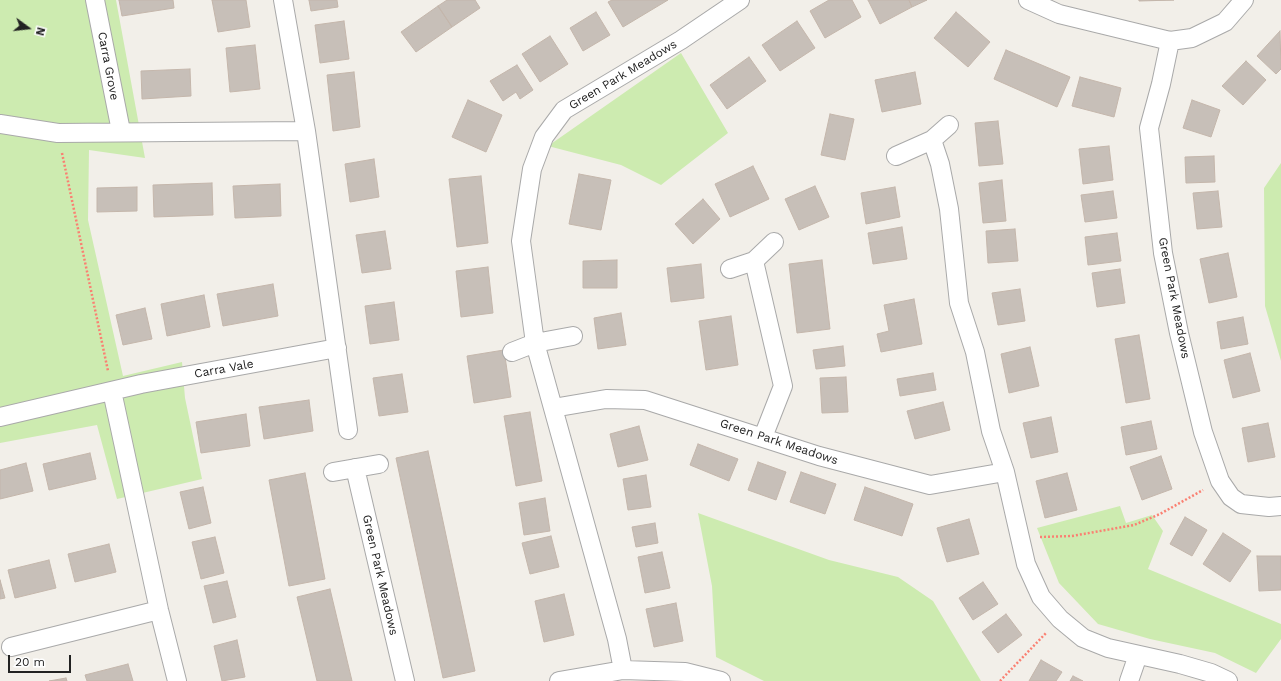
<!DOCTYPE html>
<html>
<head>
<meta charset="utf-8">
<style>
	body { margin:0 }
	#map { position:relative; width:1281px; height:681px; overflow:hidden; background:#f2efe9; font-family:"Work Sans",sans-serif }
	canvas { display:block }
	.north { position:absolute; left:8px; top:8px; width:40px; height:40px; -webkit-text-stroke:3px #fff; paint-order:stroke; rotate:105deg; font-size:11px; font-weight:700; line-height:16px; text-align:center; color:#222 }
	.north::after { content:''; display:block; margin:auto; width:14px; height:18px; background:#222; clip-path:polygon(50% 0,100% 100%,50% 72%,0 100%) }
	.scale { position:absolute; left:8px; top:655px; width:63px; height:18px; box-sizing:border-box; border:2px solid #222; border-top:0; padding-left:5px; font-size:12px; line-height:14px; white-space:nowrap; color:#222; -webkit-text-stroke:3px #fff; paint-order:stroke }
</style>
</head>
<body>
<div id="map">
<canvas width="1281" height="681"></canvas>
<div class="north">N</div>
<div class="scale">20 m</div>
</div>
<script>
const ctx = document.querySelector('canvas').getContext('2d');
ctx.lineJoin = 'round';
function fill(path, color) { ctx.fillStyle = color; ctx.fill(path, 'evenodd'); }
const shape = rows => new Path2D(rows.map(r => 'M' + r).join(''));
function stroke(path, color, width, dash) { ctx.strokeStyle = color; ctx.lineWidth = width; ctx.lineCap = dash ? 'butt' : 'round'; ctx.setLineDash(dash || []); ctx.stroke(path); }
function write(font, color, halo, rows, align = 'center') {
  ctx.font = font + ' "Work Sans",sans-serif'; ctx.lineWidth = 3; ctx.setLineDash([]); ctx.textBaseline = 'middle'; ctx.strokeStyle = halo; ctx.fillStyle = color; for (const [text, x, y, turn = 0] of rows) {
    ctx.save(); ctx.translate(x, y); ctx.rotate((+turn || 0) * Math.PI / 180); ctx.textAlign = isNaN(turn) ? turn : align; if (halo) ctx.strokeText(text, 0, 0); ctx.fillText(text, 0, 0); ctx.restore();
  }
}
fill(shape([
	[0,0,116,0,145,158,89,150,88,220,123,376,182,362,185,398,202,479,117,499,97,425,0,443],
	[681,53,728,133,661,185,621,165,548,146],
	[1281,163,1281,361,1265,306,1264,188],
	[1120,506,1126,523,1152,515,1163,531,1148,569,1281,624,1281,639,1256,673,1215,653,1150,639,1098,624,1059,583,1037,528],
	[698,513,829,560,898,577,933,601,981,681,764,681,716,657,712,586]
]), '#cdebb0');
const building = shape([
	[119,0,173,0,174,8,122,16,119,0],
	[212,0,246,0,250,27,218,32,212,0],
	[309,0,337,0,338,7,311,11,309,0],
	[447,0,475,0,480,8,452,27,438,6,447,0],
	[612,0,668,0,623,27,608,2,612,0],
	[829,0,852,0,861,17,825,38,810,11,829,0],
	[868,0,909,0,912,7,880,24,868,0],
	[909,0,927,0,912,7,909,0],
	[1139,0,1174,0,1139,1,1139,0],
	[438,6,452,27,416,52,401,32,438,6],
	[596,12,610,35,583,51,570,28,596,12],
	[956,12,990,42,968,67,934,38,956,12],
	[344,21,349,59,320,63,315,25,344,21],
	[797,21,815,48,780,71,762,45,797,21],
	[1280,31,1281,69,1276,74,1257,56,1280,31],
	[550,36,568,64,540,82,522,54,550,36],
	[255,45,260,89,230,92,226,48,255,45],
	[1006,50,1070,77,1057,107,994,79,1006,50],
	[749,57,766,81,727,109,710,85,749,57],
	[1246,61,1266,80,1243,105,1222,86,1246,61],
	[517,65,533,90,520,99,516,92,503,101,490,81,517,65],
	[190,69,191,96,142,99,141,71,190,69],
	[354,72,360,127,333,131,327,75,354,72],
	[915,72,921,104,882,112,875,80,915,72],
	[1080,77,1121,88,1114,117,1072,106,1080,77],
	[468,100,502,115,486,152,452,137,468,100],
	[1192,100,1220,110,1211,137,1183,128,1192,100],
	[830,114,854,119,845,160,821,155,830,114],
	[998,121,1003,164,979,166,975,123,998,121],
	[1109,146,1113,180,1083,184,1079,149,1109,146],
	[1214,156,1215,182,1186,183,1185,157,1214,156],
	[374,159,379,197,350,202,345,164,374,159],
	[753,166,769,199,730,217,715,184,753,166],
	[579,174,611,180,601,230,569,224,579,174],
	[481,176,488,243,457,247,449,179,481,176],
	[1002,180,1006,221,983,223,979,183,1002,180],
	[212,183,213,215,154,217,153,185,212,183],
	[280,184,281,216,235,218,233,186,280,184],
	[815,186,829,217,799,230,785,199,815,186],
	[137,187,137,211,97,212,97,188,137,187],
	[895,187,900,217,866,224,861,193,895,187],
	[1113,191,1117,218,1085,222,1081,195,1113,191],
	[1218,191,1222,227,1197,229,1193,193,1218,191],
	[703,199,720,219,693,244,675,224,703,199],
	[902,227,907,259,873,264,868,233,902,227],
	[1015,229,1018,261,988,263,986,231,1015,229],
	[385,231,391,269,362,273,356,235,385,231],
	[1117,233,1121,261,1088,265,1085,237,1117,233],
	[1228,253,1237,297,1209,303,1200,259,1228,253],
	[617,260,617,288,583,288,583,261,617,260],
	[822,260,830,329,797,333,789,264,822,260],
	[701,264,704,298,671,302,667,268,701,264],
	[488,267,493,313,461,317,456,271,488,267],
	[1120,269,1125,303,1097,307,1092,273,1120,269],
	[273,284,278,316,223,326,217,294,273,284],
	[1020,289,1025,321,998,325,992,293,1020,289],
	[204,295,210,327,167,336,161,304,204,295],
	[914,299,922,344,881,352,877,334,889,331,884,305,914,299],
	[394,302,399,340,370,344,365,306,394,302],
	[145,308,152,339,123,345,116,315,145,308],
	[621,313,626,345,598,349,594,318,621,313],
	[731,316,738,365,706,370,699,321,731,316],
	[1243,317,1248,344,1221,349,1217,322,1243,317],
	[1139,335,1150,399,1126,403,1115,339,1139,335],
	[843,346,845,366,816,369,813,350,843,346],
	[1030,347,1039,386,1009,393,1001,354,1030,347],
	[504,350,511,397,474,403,467,356,504,350],
	[1250,353,1260,391,1233,398,1224,360,1250,353],
	[933,373,936,390,900,396,897,379,933,373],
	[402,374,408,412,379,416,373,378,402,374],
	[846,377,848,412,822,413,820,378,846,377],
	[309,400,313,431,264,439,259,407,309,400],
	[943,402,950,430,915,439,907,411,943,402],
	[530,412,542,481,516,486,504,416,530,412],
	[246,414,250,446,201,453,196,422,246,414],
	[1051,417,1058,452,1031,458,1023,423,1051,417],
	[1151,421,1157,449,1126,455,1121,427,1151,421],
	[1268,423,1275,457,1248,462,1242,428,1268,423],
	[639,426,648,460,618,467,610,434,639,426],
	[698,444,738,459,729,481,690,465,698,444],
	[428,451,475,671,443,678,396,458,428,451],
	[90,453,96,479,49,490,43,464,90,453],
	[1161,456,1172,489,1142,500,1130,467,1161,456],
	[758,462,786,472,776,500,748,490,758,462],
	[26,463,33,491,0,499,0,470,26,463],
	[801,472,836,484,825,514,790,502,801,472],
	[305,473,325,579,289,586,269,480,305,473],
	[1067,473,1077,510,1045,518,1036,481,1067,473],
	[646,475,651,507,628,510,623,479,646,475],
	[203,487,211,523,189,529,180,492,203,487],
	[865,487,913,504,902,536,854,520,865,487],
	[545,498,550,531,524,535,519,503,545,498],
	[1185,517,1207,530,1192,556,1170,544,1185,517],
	[969,519,979,554,947,562,937,528,969,519],
	[655,523,658,543,636,547,632,527,655,523],
	[1223,533,1251,551,1230,582,1203,564,1223,533],
	[551,536,559,567,530,574,522,543,551,536],
	[215,537,224,573,201,579,192,542,215,537],
	[109,544,116,572,75,582,68,554,109,544],
	[662,552,670,588,645,593,638,557,662,552],
	[1257,556,1281,556,1281,590,1259,591,1257,556],
	[49,560,56,588,15,598,8,570,49,560],
	[0,580,5,598,0,599,0,580],
	[227,581,236,617,213,623,204,586,227,581],
	[983,582,998,604,973,620,959,598,983,582],
	[330,589,352,681,317,681,297,597,330,589],
	[564,594,574,635,544,642,535,601,564,594],
	[676,603,683,641,654,647,646,609,676,603],
	[1006,614,1022,635,998,653,982,632,1006,614],
	[237,640,245,677,222,681,214,646,237,640],
	[1041,660,1062,672,1056,681,1029,681,1041,660],
	[128,664,133,681,87,681,85,675,128,664],
	[1073,676,1083,681,1070,681,1073,676],
	[66,678,67,681,49,681,66,678]
]);
fill(building, '#c7bfb8');
stroke(building, '#c4b6ab', 1);
const street = shape([
	[95,0,121,131],
	[283,0,306,131,348,430],
	[1028,0,1059,14,1170,41,1161,84,1149,128,1163,253,1179,333,1203,432,1220,481,1231,497,1241,504,1269,507,1281,506],
	[1170,41,1192,38,1225,22,1244,0],
	[0,124,58,133,306,131],
	[932,140,940,164,949,209,959,303,975,352,991,431,1005,472,1026,564,1041,597,1060,619,1083,638,1108,648,1180,664,1211,673,1228,681],
	[896,156,932,140,949,125],
	[754,261,783,386,763,437],
	[730,269,754,261,774,242],
	[512,352,535,343,573,336],
	[112,391,159,610,177,681],
	[553,408,606,399,645,400,819,456,930,485,1005,472],
	[0,417,141,384,337,348],
	[355,468,405,681],
	[333,472,379,464],
	[11,647,159,610],
	[623,670,617,639,535,343,521,241,532,169,544,137,564,110,681,40,740,0],
	[559,681,623,670,685,672,721,681],
	[1129,681,1138,655]
]);
stroke(street, '#a9a9a9', 20);
stroke(shape([
	[62,153,108,371],
	[1040,537,1072,536,1134,525,1160,514,1203,490],
	[1000,681,1047,632]
]), '#fa8072', 2.5, [2, 2]);
stroke(street, '#fff', 18);
write('12px', '#222', '#fff', [
	["Carra Grove",108,66,79],
	["Green Park Meadows",623,75,-31],
	["Green Park Meadows",1174,298,79],
	["Carra Vale",224,369,-10],
	["Green Park Meadows",779,442,18],
	["Green Park Meadows",380,575,77]
]);
</script>
</body>
</html>
